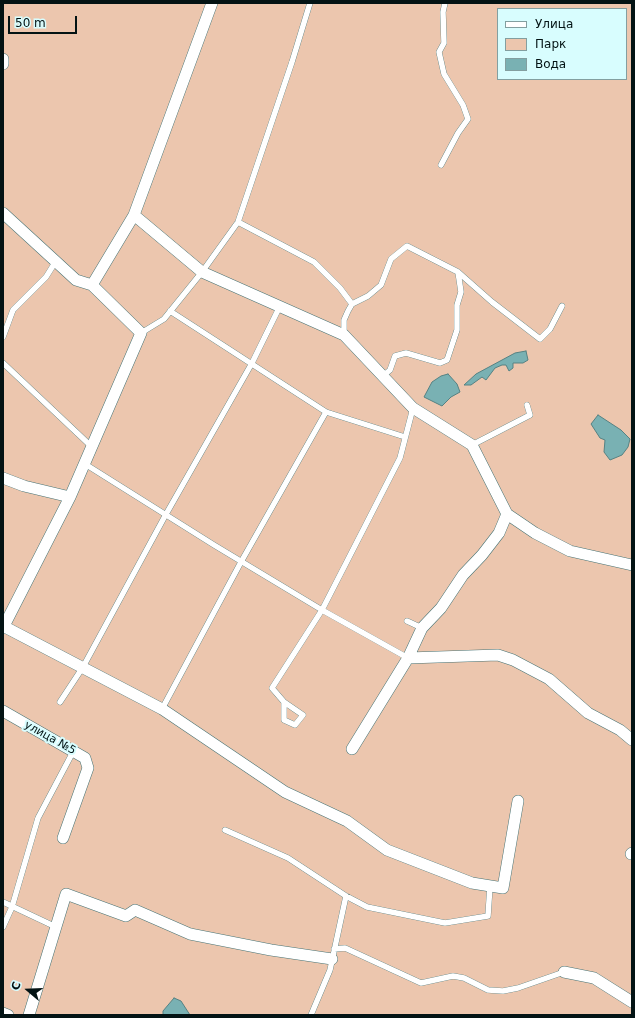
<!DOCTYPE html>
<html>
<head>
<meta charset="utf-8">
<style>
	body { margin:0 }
	#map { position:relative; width:635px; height:1018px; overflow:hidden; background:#d8fdfe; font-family:"DejaVu Sans",sans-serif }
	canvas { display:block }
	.frame { position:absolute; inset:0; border:4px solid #031314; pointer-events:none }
	.legend { position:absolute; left:497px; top:8px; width:130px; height:72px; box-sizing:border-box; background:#d8fdfe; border:1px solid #839fa0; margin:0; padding:5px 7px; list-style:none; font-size:12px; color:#031314 }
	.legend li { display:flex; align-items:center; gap:8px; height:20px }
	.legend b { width:20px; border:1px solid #839fa0 }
	.north { position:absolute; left:8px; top:970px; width:40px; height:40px; -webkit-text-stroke:3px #d8fdfe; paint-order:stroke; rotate:289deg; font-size:11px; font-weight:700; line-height:16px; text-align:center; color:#031314 }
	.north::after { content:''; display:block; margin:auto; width:14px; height:18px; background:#031314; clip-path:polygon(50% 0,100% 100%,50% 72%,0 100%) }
	.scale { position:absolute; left:8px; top:16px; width:69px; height:18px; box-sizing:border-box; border:2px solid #031314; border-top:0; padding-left:5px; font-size:12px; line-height:14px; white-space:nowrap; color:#031314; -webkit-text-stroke:3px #d8fdfe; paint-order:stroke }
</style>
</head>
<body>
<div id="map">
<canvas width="635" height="1018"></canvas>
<div class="frame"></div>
<ul class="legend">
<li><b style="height:5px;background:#fff"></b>Улица</li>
<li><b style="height:11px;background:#ecc6ae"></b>Парк</li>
<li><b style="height:11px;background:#79b1b3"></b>Вода</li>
</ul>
<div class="north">С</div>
<div class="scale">50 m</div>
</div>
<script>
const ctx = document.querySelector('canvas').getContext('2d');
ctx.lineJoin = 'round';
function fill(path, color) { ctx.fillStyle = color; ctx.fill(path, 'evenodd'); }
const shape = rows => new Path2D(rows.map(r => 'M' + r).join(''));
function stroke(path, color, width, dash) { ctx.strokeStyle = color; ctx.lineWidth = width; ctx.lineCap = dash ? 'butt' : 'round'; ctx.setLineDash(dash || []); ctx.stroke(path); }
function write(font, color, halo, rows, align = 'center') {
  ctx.font = font + ' "DejaVu Sans",sans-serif'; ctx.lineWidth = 4; ctx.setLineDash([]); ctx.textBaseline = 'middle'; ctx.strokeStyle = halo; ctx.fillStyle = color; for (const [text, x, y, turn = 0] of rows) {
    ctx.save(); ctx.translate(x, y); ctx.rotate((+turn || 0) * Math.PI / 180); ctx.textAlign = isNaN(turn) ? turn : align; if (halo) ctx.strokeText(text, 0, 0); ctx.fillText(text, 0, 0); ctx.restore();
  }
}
fill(shape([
	[3,3,632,3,632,1015,3,1015],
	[498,9,626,9,626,79,498,79]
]), '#ecc6ae');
const water = shape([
	[526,351,528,360,523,363,513,363,513,368,509,371,506,365,502,365,495,368,486,380,482,377,471,385,464,385,476,374,515,353,526,351],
	[448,374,457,384,460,392,451,397,442,406,424,397,432,382,441,376,448,374],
	[598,415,621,430,630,439,628,447,622,455,610,460,604,452,605,440,600,438,591,424,598,415],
	[174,998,181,1001,190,1015,163,1015,163,1011,174,998]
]);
fill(water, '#79b1b3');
stroke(water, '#568283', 1);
const lane = shape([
	[441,165,458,133,468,119,463,105,444,74,439,52,444,43,443,12,445,3],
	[238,222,314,262,340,288,352,304],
	[170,311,326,412,405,437],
	[141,333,164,319,202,272,238,222,292,62,310,3],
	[344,335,344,320,348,311,352,304,368,296,381,285,391,259,407,246,458,272,492,302,540,339,550,329,562,306],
	[3,337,13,310,46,277,56,261],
	[3,363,92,447],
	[383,376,390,370,395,356,406,353,440,363,447,360,457,330,457,305,461,292,458,272],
	[472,445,530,415,527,405],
	[85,464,214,545,322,610,408,658],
	[407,621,422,628],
	[60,702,83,667,165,516,252,363,280,306],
	[284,702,284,720,295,725,303,715,284,702,272,688,322,610,400,458,413,408],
	[162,709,241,562,326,412],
	[225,830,288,858,346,896,367,907,445,923,488,916,490,886],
	[3,902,56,927],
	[3,927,12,907,38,818,74,750],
	[334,949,345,948,421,983,453,976,464,978,488,990,503,991,518,988,564,972],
	[311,1015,330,970,346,896]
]);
const street = shape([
	[3,59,3,64],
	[3,213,76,280,92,285],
	[134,215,202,272,344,335,413,408,472,445,507,514,535,533,570,551,632,565],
	[3,478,24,486,70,497],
	[3,626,162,709,285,792,347,821,387,850,472,883,503,888,518,801],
	[3,628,70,497,141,333,92,285,134,215,212,3],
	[408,658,498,655,513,660,549,679,588,713,620,730,632,740],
	[3,711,85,758,88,768,63,838],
	[352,749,408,658,422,628,441,608,463,575,482,555,499,533,507,514],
	[631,854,632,853],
	[564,972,594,978,632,1002],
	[3,1013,8,1015],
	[29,1015,66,894,126,916,135,910,190,934,271,950,332,959]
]);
stroke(lane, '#487374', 6);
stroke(street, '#487374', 12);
stroke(lane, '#fff', 5.5);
stroke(street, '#fff', 11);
write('11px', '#031314', '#d8fdfe', [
	["улица №5",50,738,29]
]);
</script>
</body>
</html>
